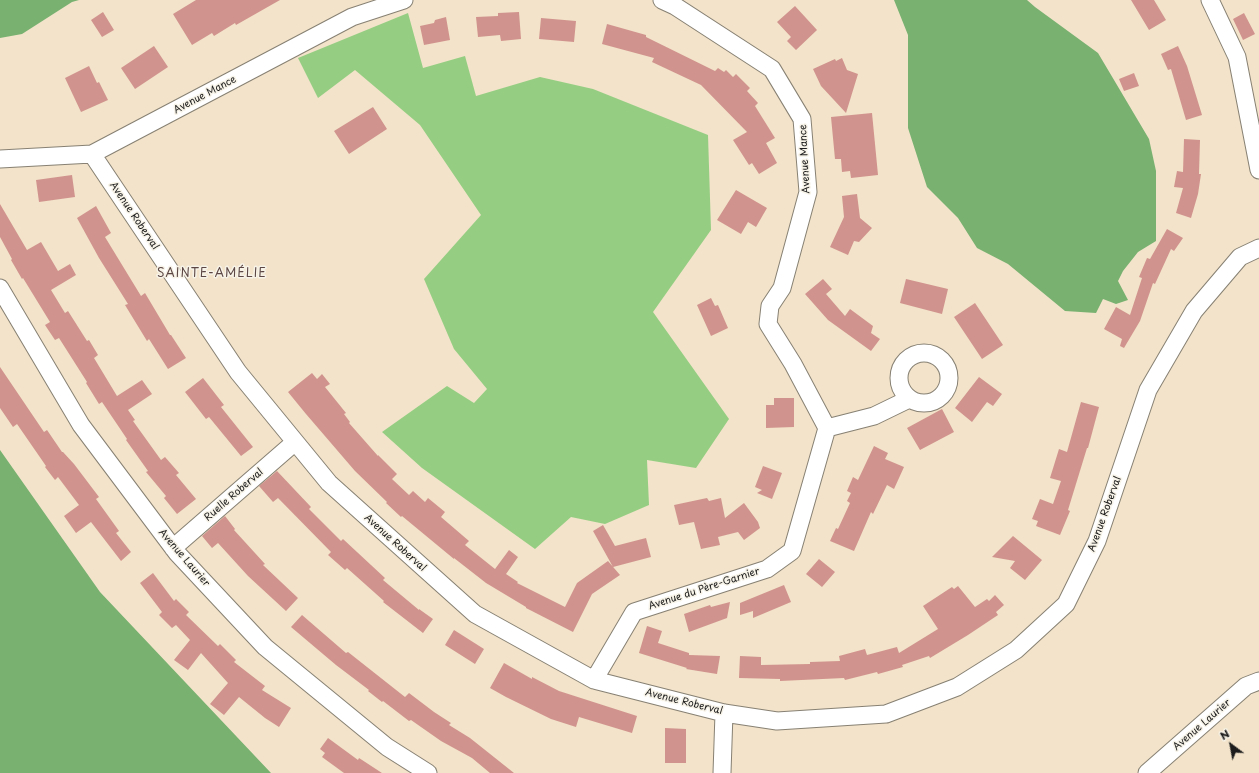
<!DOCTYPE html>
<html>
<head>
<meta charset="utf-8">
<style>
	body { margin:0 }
	#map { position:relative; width:1259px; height:773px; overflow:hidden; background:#f2e3ca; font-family:"Playpen Sans",sans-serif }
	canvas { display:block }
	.north { position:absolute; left:1211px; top:725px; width:40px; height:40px; -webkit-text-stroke:3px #f7f3e8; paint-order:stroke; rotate:328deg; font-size:11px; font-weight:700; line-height:16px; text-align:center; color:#1c1c1c }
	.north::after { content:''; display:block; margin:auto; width:14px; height:18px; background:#1c1c1c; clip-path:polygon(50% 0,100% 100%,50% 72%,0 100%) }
</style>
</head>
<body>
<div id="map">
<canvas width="1259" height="773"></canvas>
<div class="north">N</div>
</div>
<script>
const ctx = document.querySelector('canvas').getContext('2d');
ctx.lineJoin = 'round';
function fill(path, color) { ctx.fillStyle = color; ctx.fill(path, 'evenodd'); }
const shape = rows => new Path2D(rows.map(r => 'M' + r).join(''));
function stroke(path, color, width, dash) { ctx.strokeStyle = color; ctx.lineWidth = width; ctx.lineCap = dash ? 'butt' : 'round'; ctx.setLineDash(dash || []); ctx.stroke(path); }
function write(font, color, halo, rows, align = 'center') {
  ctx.font = font + ' "Playpen Sans",sans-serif'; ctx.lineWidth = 3; ctx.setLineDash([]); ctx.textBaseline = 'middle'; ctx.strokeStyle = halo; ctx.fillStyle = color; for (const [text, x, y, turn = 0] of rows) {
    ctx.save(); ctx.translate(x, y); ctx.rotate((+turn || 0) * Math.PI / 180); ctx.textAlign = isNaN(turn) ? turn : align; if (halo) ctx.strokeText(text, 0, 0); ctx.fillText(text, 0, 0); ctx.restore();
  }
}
fill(shape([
	[408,13,423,68,465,56,476,96,540,77,593,89,708,135,711,230,653,312,729,419,696,468,647,460,649,505,605,524,571,517,535,549,422,468,382,432,447,386,474,403,487,389,454,349,424,279,481,215,420,125,355,70,318,98,298,58]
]), '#95ce82');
fill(shape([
	[0,0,79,0,72,2,22,34,0,38],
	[894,0,1027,0,1035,7,1098,53,1149,139,1156,171,1156,241,1138,252,1123,271,1118,281,1128,300,1116,304,1103,299,1096,313,1065,311,1008,264,977,248,958,218,927,187,908,128,908,35],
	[0,450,100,592,271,773,0,773]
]), '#78b170');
fill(shape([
	[196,0,280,0,236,25,235,23,214,36,212,33,192,45,173,14],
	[1131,0,1154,0,1166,20,1149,30],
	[795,6,817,30,796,50,787,41,791,37,777,22],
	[103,12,114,30,102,37,91,20],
	[519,12,521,39,501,41,500,35,478,37,476,17,498,16,498,13],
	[1244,13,1255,34,1243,40,1233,19],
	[446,17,450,40,424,45,420,26,434,23,435,20],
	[541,18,576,21,574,42,539,39],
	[607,24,646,35,646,37,715,71,718,68,724,72,726,70,733,77,736,74,750,88,747,91,758,103,755,106,775,138,766,143,777,163,759,174,752,163,749,165,733,140,747,132,701,85,652,62,654,58,602,44],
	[154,46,168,67,135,89,121,68],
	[1178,46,1187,66,1202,115,1186,120,1171,69,1168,70,1161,54],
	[842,58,847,70,858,74,846,113,821,86,813,69,835,59,836,61],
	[89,66,97,83,99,82,108,100,81,112,65,78],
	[1134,73,1139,86,1124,91,1119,79],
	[373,107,387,129,349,154,334,131],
	[872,113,878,175,851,178,850,171,842,172,841,159,835,159,831,117],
	[1184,139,1200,140,1199,174,1201,174,1198,194,1191,218,1176,213,1183,188,1174,187,1177,171,1183,172],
	[72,175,75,197,39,202,36,180],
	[736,190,767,208,756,227,748,222,741,234,717,220],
	[857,194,860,218,872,228,859,242,854,241,848,255,830,247,844,217,842,196],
	[0,204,27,250,41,242,58,271,70,264,76,275,51,290,65,313,68,311,87,341,89,340,98,355,94,358,117,396,142,380,152,394,128,410,135,420,133,421,161,460,165,457,179,473,176,475,196,499,177,514,164,498,166,496,146,472,148,471,126,440,127,439,102,402,99,404,86,383,87,382,59,338,55,340,45,325,50,322,23,278,22,279,11,260,12,259,0,237],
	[96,206,111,233,105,237,141,296,145,293,170,335,171,335,186,358,168,369,149,339,147,341,125,305,128,304,99,258,77,218],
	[1167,229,1183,238,1174,251,1171,249,1155,284,1153,283,1140,321,1124,348,1120,346,1122,339,1104,329,1116,307,1130,315,1142,278,1139,277,1147,258,1150,259],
	[823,279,832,289,826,294,845,316,850,309,873,326,871,333,880,339,871,351,828,320,805,294],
	[906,279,948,289,942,314,900,303],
	[711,298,715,306,718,305,728,328,711,336,697,305],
	[975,303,1003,345,982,359,954,317],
	[0,367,44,432,47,430,62,452,63,452,74,464,99,497,96,499,119,531,116,533,131,552,121,561,91,522,76,533,64,516,79,505,58,477,55,480,45,467,46,466,17,424,13,427,0,408],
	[312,373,317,379,322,374,330,384,325,387,346,413,344,414,350,422,349,423,378,456,378,455,397,474,392,479,409,495,413,491,425,502,428,498,445,512,441,517,469,541,465,545,495,569,509,550,518,557,506,574,518,582,517,583,565,607,577,583,608,561,620,575,592,594,573,632,526,608,526,607,486,583,454,558,454,559,402,516,401,517,386,503,387,502,355,471,306,414,288,392],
	[979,377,1002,394,993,406,987,402,972,422,955,408],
	[203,378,224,405,221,407,253,447,241,456,209,417,206,419,185,392],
	[774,398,794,398,794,427,766,428,766,405,774,405],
	[1081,402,1099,407,1088,448,1087,448,1068,510,1070,511,1060,535,1036,526,1038,521,1032,519,1040,499,1053,504,1061,481,1050,478,1059,449,1067,452],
	[942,409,954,432,920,450,907,428],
	[874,446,888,453,885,459,904,467,894,489,887,485,873,514,871,512,854,551,830,541,836,528,838,529,850,503,847,501,851,493,847,491,853,477,858,480],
	[763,466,782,473,772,499,757,493,762,490,755,487],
	[277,471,311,507,309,509,341,541,343,539,385,578,383,580,419,610,419,609,433,619,423,633,383,602,384,601,347,568,345,570,328,555,331,552,278,498,273,502,259,486],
	[707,498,709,501,721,498,725,518,744,503,758,522,760,528,744,540,738,532,718,537,720,545,701,549,694,522,679,525,674,505],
	[225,516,235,529,234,530,265,564,263,565,298,598,286,611,248,576,218,543,212,548,202,536],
	[603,525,615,546,646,538,651,557,613,567,593,531],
	[1013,536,1042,560,1025,580,1010,568,1015,561,992,557],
	[819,559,835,572,822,587,806,574],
	[153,573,174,601,176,599,189,612,186,615,218,646,220,644,236,660,234,662,265,686,262,690,291,708,279,727,265,718,239,697,224,715,210,704,228,683,201,653,188,670,174,660,190,640,176,625,172,628,159,615,162,612,140,583],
	[784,585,791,602,753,618,753,611,740,615,740,603],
	[958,586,975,607,987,599,989,601,995,595,1004,605,996,612,998,615,968,635,930,658,929,656,902,665,903,667,878,674,877,672,845,680,844,678,780,681,780,679,739,678,740,656,761,657,761,665,810,664,810,662,840,661,839,656,865,649,867,655,897,647,899,653,938,629,923,606,952,587,954,589],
	[730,602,727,618,689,632,684,614,710,605,711,607],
	[302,615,346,653,348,652,405,697,409,693,434,712,451,723,449,725,470,738,514,773,490,773,472,758,441,741,411,720,409,721,383,701,382,702,368,691,369,690,336,665,291,627],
	[647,626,662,631,658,643,689,653,689,655,720,656,717,674,686,669,687,668,639,653],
	[454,630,484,649,475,664,445,645],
	[504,663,532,679,532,677,559,691,637,716,632,733,579,717,576,727,551,719,506,697,490,688],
	[665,728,686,729,686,763,665,763],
	[328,738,358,760,359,758,382,773,344,773,322,757,325,753,320,749]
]), '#d1938d');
const minor = shape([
	[662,0,675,6,772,69,802,119,808,192,782,288,770,306,768,324,793,364,827,428],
	[1210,0,1237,57,1259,170],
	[92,154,238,372,329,483,475,614,594,680,724,713,777,721,886,714,957,687,1016,650,1066,604,1097,541,1148,390,1194,311,1240,257,1259,248],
	[0,159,92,154,352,17,404,0],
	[0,288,81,425,177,553,265,647,387,747,428,773],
	'899 378a25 25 0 1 1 50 0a25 25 0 1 1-50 0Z',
	[173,548,295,442],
	[594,680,634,612,767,569,792,551,827,428,874,416,909,399],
	[722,773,724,713],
	[1147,773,1246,686,1259,681]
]);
stroke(minor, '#878073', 19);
stroke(minor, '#fff', 17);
write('10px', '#1c1c1c', '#f7f3e8', [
	["Avenue Mance",205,95,-28],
	["Avenue Mance",805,159,-93],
	["Avenue Roberval",134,216,56],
	["Ruelle Roberval",234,495,-41],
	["Avenue Roberval",1105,514,-70],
	["Avenue Roberval",395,543,42],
	["Avenue Laurier",184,558,49],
	["Avenue du Père-Garnier",704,589,-18],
	["Avenue Roberval",684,702,14],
	["Avenue Laurier",1202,725,-41]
]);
ctx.letterSpacing = '1px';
write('12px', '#5b4644', '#f7f3e8', [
	["SAINTE-AMÉLIE",212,274]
]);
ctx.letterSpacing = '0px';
</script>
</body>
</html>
